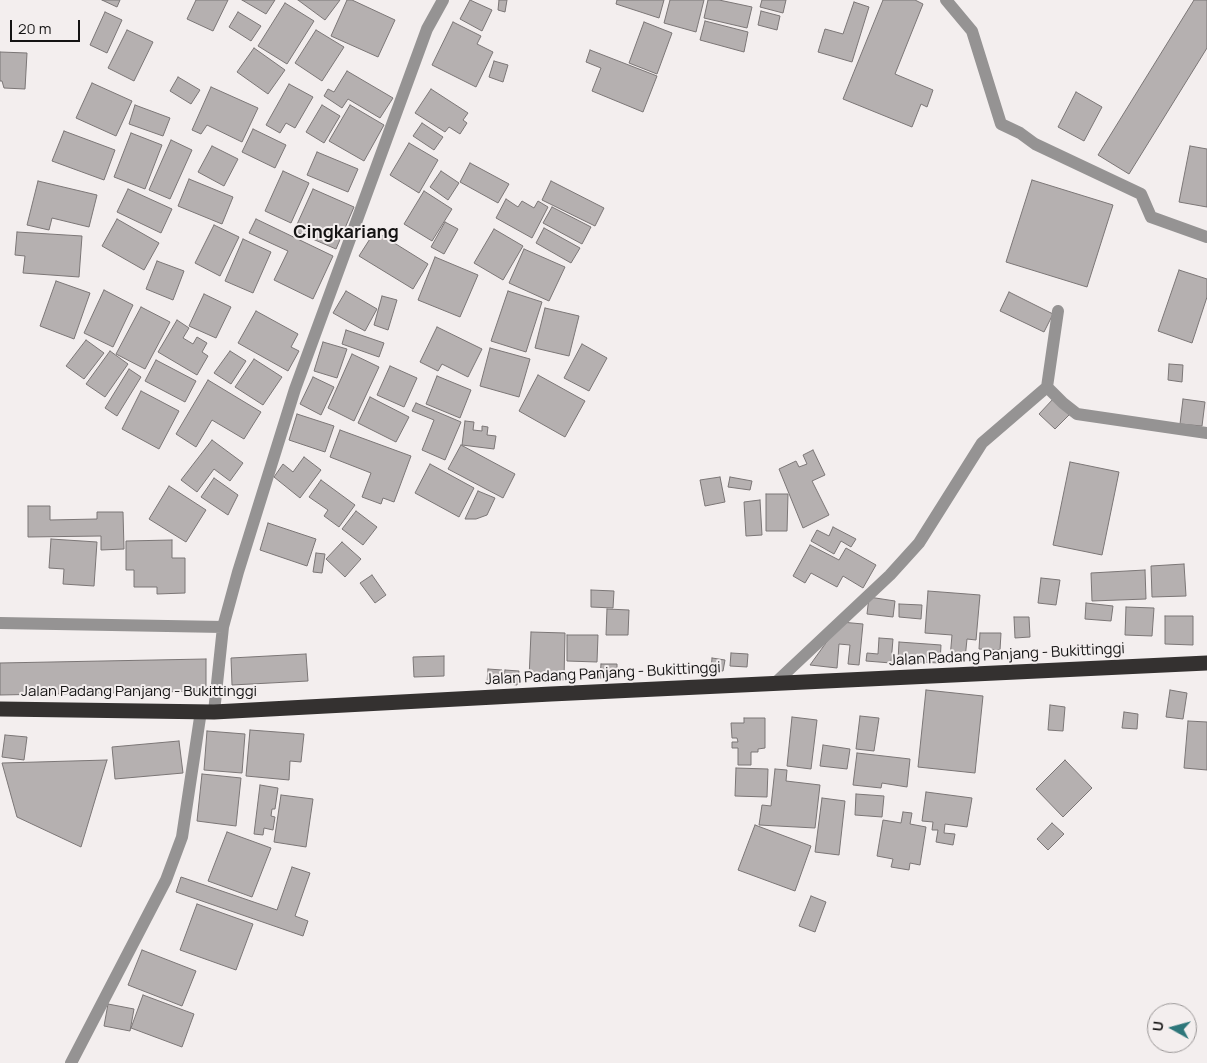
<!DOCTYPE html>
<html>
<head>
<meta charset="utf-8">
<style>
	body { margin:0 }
	#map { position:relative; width:1207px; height:1063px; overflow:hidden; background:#f3eeee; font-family:Manrope,sans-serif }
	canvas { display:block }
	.north { position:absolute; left:1147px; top:1003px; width:50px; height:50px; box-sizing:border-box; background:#f3eeee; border:1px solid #9a9696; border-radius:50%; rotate:277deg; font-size:14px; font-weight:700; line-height:20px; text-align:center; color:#141313 }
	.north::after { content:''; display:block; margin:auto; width:18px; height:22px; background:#2d767a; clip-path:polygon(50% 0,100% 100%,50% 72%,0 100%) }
	.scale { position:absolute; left:10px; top:20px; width:70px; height:22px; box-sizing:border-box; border:2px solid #141313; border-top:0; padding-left:6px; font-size:15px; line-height:18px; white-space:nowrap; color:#141313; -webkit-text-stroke:4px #f3eeee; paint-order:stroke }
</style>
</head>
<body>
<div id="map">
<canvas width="1207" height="1063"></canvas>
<div class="north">U</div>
<div class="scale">20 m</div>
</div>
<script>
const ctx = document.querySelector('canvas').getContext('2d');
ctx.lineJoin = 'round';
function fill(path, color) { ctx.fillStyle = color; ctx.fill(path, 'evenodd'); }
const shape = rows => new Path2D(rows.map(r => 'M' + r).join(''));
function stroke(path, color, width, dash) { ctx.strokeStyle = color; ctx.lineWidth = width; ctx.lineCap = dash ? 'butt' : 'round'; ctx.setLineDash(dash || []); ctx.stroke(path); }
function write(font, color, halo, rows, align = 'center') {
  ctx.font = font + ' Manrope,sans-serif'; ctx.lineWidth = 4; ctx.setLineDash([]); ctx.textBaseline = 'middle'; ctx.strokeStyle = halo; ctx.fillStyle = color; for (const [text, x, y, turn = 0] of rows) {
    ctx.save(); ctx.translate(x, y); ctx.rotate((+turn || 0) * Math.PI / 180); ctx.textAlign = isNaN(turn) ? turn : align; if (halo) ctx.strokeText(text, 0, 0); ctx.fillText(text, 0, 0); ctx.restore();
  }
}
const building = shape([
	[102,0,120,0,117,7,102,0],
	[196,0,228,0,213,31,187,19,196,0],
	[242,0,275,0,266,14,242,0],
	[298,0,340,0,325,20,298,0],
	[347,0,352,0,395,20,378,57,331,36,347,0],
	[470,0,492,10,482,31,460,19,470,0],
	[499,0,507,0,505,12,498,10,499,0],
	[617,0,664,0,659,18,616,4,617,0],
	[670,0,704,0,696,32,664,23,670,0],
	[708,0,719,0,752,7,747,28,704,18,708,0],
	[762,0,786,0,783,13,760,7,762,0],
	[883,0,915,0,923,4,895,74,933,90,927,107,921,104,912,127,843,99,883,0],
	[1194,0,1207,0,1207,48,1129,174,1098,155,1194,0],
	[854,2,869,7,852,62,818,52,825,29,843,34,854,2],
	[285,3,314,21,287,64,258,46,285,3],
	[761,11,780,16,777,30,758,25,761,11],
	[105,12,122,20,107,53,90,45,105,12],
	[238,12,261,26,251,41,229,27,238,12],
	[705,21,748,32,744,52,700,40,705,21],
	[453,22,481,36,477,44,493,52,476,87,432,65,453,22],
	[644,22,672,33,657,74,629,63,644,22],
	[127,30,153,42,134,81,108,68,127,30],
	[316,30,344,47,322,81,295,63,316,30],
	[254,48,285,70,268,94,237,72,254,48],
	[590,50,657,76,643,112,592,91,601,68,586,62,590,50],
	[0,52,27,53,25,89,4,88,2,81,0,81,0,52],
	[494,61,508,65,503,82,489,77,494,61],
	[347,71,393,98,380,118,348,99,342,108,324,96,328,89,334,92,347,71],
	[178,77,200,90,191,104,170,91,178,77],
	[92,83,132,101,116,136,76,118,92,83],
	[289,84,313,97,295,128,286,123,280,133,266,125,289,84],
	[211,87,258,108,242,142,207,125,201,134,192,130,211,87],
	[431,89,468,113,463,120,467,123,460,134,449,127,445,132,415,113,431,89],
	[1076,92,1102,107,1084,141,1058,127,1076,92],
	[135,105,170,118,163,136,129,124,135,105],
	[322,105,340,116,324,143,306,132,322,105],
	[350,105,384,125,364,161,329,141,350,105],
	[422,123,443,137,434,150,413,136,422,123],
	[253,129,286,145,275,168,242,152,253,129],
	[64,131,115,150,104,180,52,161,64,131],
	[131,133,162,145,145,189,114,177,131,133],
	[171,140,192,150,170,199,149,190,171,140],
	[409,143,438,160,419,193,390,175,409,143],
	[212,146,238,159,224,186,198,172,212,146],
	[1190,146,1207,149,1207,207,1179,202,1190,146],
	[317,152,358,169,348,192,307,175,317,152],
	[470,163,509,184,498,203,460,182,470,163],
	[283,171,309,183,291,223,265,211,283,171],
	[441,171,459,183,448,200,430,187,441,171],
	[189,179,233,197,222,224,178,206,189,179],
	[1032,180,1113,205,1087,287,1006,262,1032,180],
	[38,181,97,195,89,227,52,218,49,230,27,225,38,181],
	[551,181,604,208,595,226,542,200,551,181],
	[128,189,172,209,161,233,117,212,128,189],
	[313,189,354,207,336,249,294,231,313,189],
	[424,191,452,209,432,241,404,224,424,191],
	[506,199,518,207,522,201,534,208,538,201,548,207,532,238,496,218,506,199],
	[552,207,591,227,582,244,543,223,552,207],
	[117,219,159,243,144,270,102,246,117,219],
	[256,219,333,256,313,299,274,280,288,251,249,233,256,219],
	[445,222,458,229,444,254,431,247,445,222],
	[214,225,239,237,220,276,195,263,214,225],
	[544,228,580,248,571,263,536,243,544,228],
	[494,229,523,246,503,280,474,263,494,229],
	[375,231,428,264,413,289,359,256,375,231],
	[17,232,82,236,79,277,23,273,25,256,15,255,17,232],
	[243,239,271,252,253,293,225,281,243,239],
	[524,249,565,267,549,301,509,283,524,249],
	[435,257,478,275,460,317,418,300,435,257],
	[157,261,184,271,173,300,146,289,157,261],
	[1179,270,1207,279,1207,297,1192,343,1158,331,1179,270],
	[56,281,90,293,74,339,40,326,56,281],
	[104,290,133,305,113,347,84,333,104,290],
	[346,291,377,309,365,331,333,313,346,291],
	[508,291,542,302,526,352,491,341,508,291],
	[1009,292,1053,314,1044,332,1000,311,1009,292],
	[204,294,231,307,216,338,189,326,204,294],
	[382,296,397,300,388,330,374,325,382,296],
	[141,307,170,322,145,369,116,354,141,307],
	[545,308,579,316,569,356,535,348,545,308],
	[256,311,298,334,291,347,299,351,288,371,238,343,256,311],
	[177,320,189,328,183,338,193,344,197,337,207,343,202,352,208,356,197,375,158,352,177,320],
	[437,327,482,349,468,377,442,364,438,371,420,362,437,327],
	[346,330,384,343,379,357,342,344,346,330],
	[86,340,104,353,84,379,66,366,86,340],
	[323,342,347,349,337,378,314,371,323,342],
	[582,344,607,358,589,391,564,378,582,344],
	[490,348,530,359,519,397,480,386,490,348],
	[110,351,128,364,105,397,86,384,110,351],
	[230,351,246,361,231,384,214,373,230,351],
	[352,354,379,367,354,421,328,408,352,354],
	[254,359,282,377,263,405,235,387,254,359],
	[156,360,196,381,185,402,145,381,156,360],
	[1169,364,1183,365,1182,382,1168,380,1169,364],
	[390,366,417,378,404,407,377,395,390,366],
	[129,369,141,377,117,416,105,408,129,369],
	[538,375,585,401,565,437,519,411,538,375],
	[437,376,471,390,460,418,426,404,437,376],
	[313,377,334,387,321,415,300,404,313,377],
	[208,380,261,412,244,439,212,420,196,447,176,434,208,380],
	[141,391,179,411,159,449,122,429,141,391],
	[370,397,409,417,396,442,358,423,370,397],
	[1054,398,1070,414,1055,429,1039,414,1054,398],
	[1183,399,1205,402,1202,426,1180,424,1183,399],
	[416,403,461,422,445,460,422,450,434,420,412,411,416,403],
	[297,414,334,426,325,452,289,440,297,414],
	[465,421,474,422,473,430,482,431,482,426,488,427,487,435,496,436,494,449,462,445,465,421],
	[340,430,411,456,394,502,383,498,381,504,362,497,371,473,330,457,340,430],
	[212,440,243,463,230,481,214,469,197,492,181,480,212,440],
	[461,445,515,474,503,498,448,469,461,445],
	[813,450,825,475,812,481,829,515,803,528,779,469,796,461,799,467,807,464,803,455,813,450],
	[304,457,321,470,300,498,274,477,283,464,293,472,304,457],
	[1070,462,1119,472,1102,555,1053,545,1070,462],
	[430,464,474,488,459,517,415,493,430,464],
	[720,477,725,502,705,506,700,480,720,477],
	[730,477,752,481,750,490,728,487,730,477],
	[214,478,238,495,228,515,201,497,214,478],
	[321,480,355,505,339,527,324,516,328,510,309,497,321,480],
	[169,486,206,510,186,542,149,519,169,486],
	[478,491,495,498,487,515,476,519,465,519,478,491],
	[766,494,788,494,787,531,766,531,766,494],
	[760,500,762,535,746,536,744,502,760,500],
	[28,506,50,506,50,520,97,519,97,512,123,512,124,549,101,550,101,536,28,537,28,506],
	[356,511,377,527,363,545,342,529,356,511],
	[268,523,316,539,307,566,260,550,268,523],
	[833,527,856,539,851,547,841,541,834,554,811,541,817,530,829,536,833,527],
	[51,539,97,542,94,586,63,584,64,569,49,568,51,539],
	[172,540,172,558,185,558,185,593,157,594,157,587,134,587,134,570,126,570,126,541,172,540],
	[342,542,361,559,345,577,326,559,342,542],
	[810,545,839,560,846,548,876,565,863,588,843,576,837,587,811,573,805,583,793,576,810,545],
	[316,553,325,554,322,573,313,572,316,553],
	[1184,564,1186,596,1152,597,1151,566,1184,564],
	[1145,570,1146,599,1092,601,1091,573,1145,570],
	[372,575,386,595,375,603,360,583,372,575],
	[1041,578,1060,580,1056,605,1038,603,1041,578],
	[591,590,614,591,613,608,591,607,591,590],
	[928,591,980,595,976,640,967,639,965,659,950,658,952,635,925,633,928,591],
	[869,597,895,601,893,617,867,614,869,597],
	[1086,603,1113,606,1111,621,1085,619,1086,603],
	[899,604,922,605,921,619,899,617,899,604],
	[1126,607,1154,608,1152,636,1125,635,1126,607],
	[607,609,629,610,628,635,606,635,607,609],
	[1165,616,1193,616,1193,645,1165,644,1165,616],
	[1014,617,1029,617,1030,637,1015,638,1014,617],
	[841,622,863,624,859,665,848,664,850,645,839,644,837,668,810,665,841,622],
	[531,632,565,633,564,680,529,679,531,632],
	[980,633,1001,633,1000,650,979,649,980,633],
	[567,635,598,635,597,662,567,661,567,635],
	[879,638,893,639,891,663,866,661,867,653,878,654,879,638],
	[899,642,941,645,940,663,898,661,899,642],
	[731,653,748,654,747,667,730,666,731,653],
	[306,654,308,681,232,685,231,658,306,654],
	[444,656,444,676,414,677,413,657,444,656],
	[712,658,725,660,723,671,711,670,712,658],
	[206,659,206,691,0,695,0,663,206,659],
	[601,664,617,664,617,679,600,678,601,664],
	[488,669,502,670,501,684,487,683,488,669],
	[505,670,519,671,517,685,503,683,505,670],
	[926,690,983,696,975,773,918,767,926,690],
	[1170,690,1187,693,1183,719,1166,717,1170,690],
	[1050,705,1065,707,1063,731,1048,730,1050,705],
	[1124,712,1138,714,1137,729,1122,728,1124,712],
	[860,716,879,718,874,751,856,749,860,716],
	[792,717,817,720,811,769,787,766,792,717],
	[744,718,765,718,765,748,758,749,758,752,751,752,751,765,738,765,738,748,732,748,732,742,738,742,737,738,732,738,731,723,744,723,744,718],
	[1188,721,1207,722,1207,770,1184,768,1188,721],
	[250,730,304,734,301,762,290,761,289,780,246,776,250,730],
	[207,731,245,734,242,773,204,770,207,731],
	[5,735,27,737,24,760,2,757,5,735],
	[179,741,183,773,115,779,112,747,179,741],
	[823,745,850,749,847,769,820,766,823,745],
	[857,753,910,759,907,787,882,783,881,788,853,785,857,753],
	[107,760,81,847,17,817,2,763,107,760],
	[1065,760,1092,788,1063,817,1036,789,1065,760],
	[736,768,768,769,767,797,735,796,736,768],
	[775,769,787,770,786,781,820,785,815,828,759,825,762,805,771,806,775,769],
	[202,774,241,778,236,826,197,821,202,774],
	[260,785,278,788,275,809,272,809,271,816,275,817,273,830,264,828,263,835,254,834,260,785],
	[926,792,972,798,967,827,945,824,944,833,955,834,953,845,936,842,938,830,932,830,933,822,922,821,926,792],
	[856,794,884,796,882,817,855,815,856,794],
	[281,795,313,799,306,847,274,842,281,795],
	[822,798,845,801,839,855,815,852,822,798],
	[903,812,912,813,910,824,926,827,920,865,910,863,909,870,891,867,893,859,877,856,883,820,901,823,903,812],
	[1052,823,1064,834,1048,850,1037,839,1052,823],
	[755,825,811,846,795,891,738,870,755,825],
	[227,832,271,848,252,897,208,881,227,832],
	[292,867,310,873,295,916,308,921,303,936,176,892,181,877,277,910,292,867],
	[811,896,826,902,815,932,799,926,811,896],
	[197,904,253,924,236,970,180,950,197,904],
	[142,950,196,971,182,1006,128,985,142,950],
	[143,995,194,1014,182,1047,131,1028,143,995],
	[108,1004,134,1009,130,1031,104,1026,108,1004]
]);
fill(building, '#b5b0b0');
stroke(building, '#7b7676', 1);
stroke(shape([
	[946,0,972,31,1001,124,1020,133,1035,144,1141,194,1151,217,1207,237],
	[1058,311,1047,387,1063,403,1077,414,1207,433],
	[0,623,223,627],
	[774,684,890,575,919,543,982,443,1047,387],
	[214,712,223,627,238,572,295,389,427,29,443,0],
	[71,1063,166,880,182,837,201,711]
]), '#959393', 12);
stroke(shape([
	[0,709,214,712,551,694,1207,663]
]), '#343130', 15);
write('15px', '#141313', '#f3eeee', [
	["Jalan Padang Panjang - Bukittinggi",1007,655,-3],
	["Jalan Padang Panjang - Bukittinggi",603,674,-3],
	["Jalan Padang Panjang - Bukittinggi",139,692]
]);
write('bold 18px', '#141313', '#f3eeee', [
	["Cingkariang",346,233]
]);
</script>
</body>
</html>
